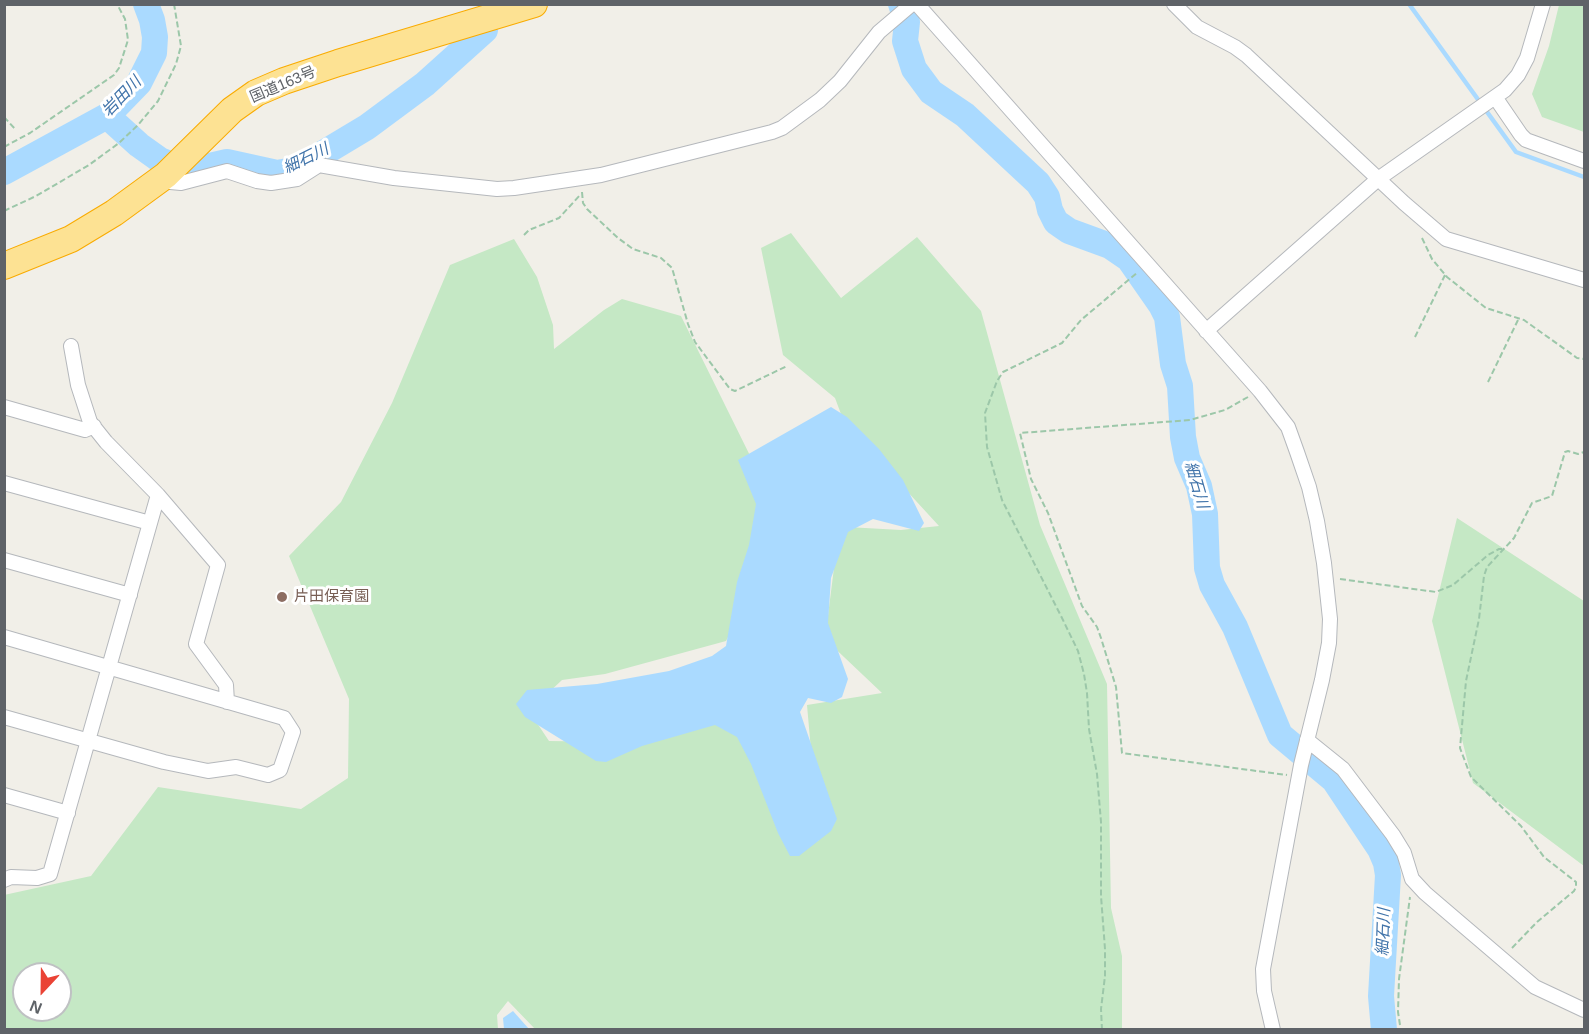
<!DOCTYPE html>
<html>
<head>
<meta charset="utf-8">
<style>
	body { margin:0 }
	#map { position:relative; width:1589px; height:1034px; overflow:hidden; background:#f1efe8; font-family:Arial,sans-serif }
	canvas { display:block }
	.frame { position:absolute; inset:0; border:6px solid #5f6368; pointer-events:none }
	.north { position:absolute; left:12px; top:962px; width:60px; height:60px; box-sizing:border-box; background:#fff; border:2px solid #bfc1c3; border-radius:50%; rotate:202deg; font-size:16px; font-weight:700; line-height:24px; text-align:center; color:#5f6368 }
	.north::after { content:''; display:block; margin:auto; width:21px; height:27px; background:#ea4335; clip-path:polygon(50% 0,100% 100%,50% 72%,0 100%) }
</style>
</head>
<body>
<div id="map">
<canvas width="1589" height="1034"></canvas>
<div class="frame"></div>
<div class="north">N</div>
</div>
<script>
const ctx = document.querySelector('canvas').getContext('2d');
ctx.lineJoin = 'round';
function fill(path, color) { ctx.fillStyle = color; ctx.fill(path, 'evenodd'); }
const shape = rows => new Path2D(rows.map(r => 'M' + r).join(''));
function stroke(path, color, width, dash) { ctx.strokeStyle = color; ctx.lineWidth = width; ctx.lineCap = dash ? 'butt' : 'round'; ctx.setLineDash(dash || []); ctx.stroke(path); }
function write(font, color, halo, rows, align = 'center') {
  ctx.font = font + ' Arial,"Noto Sans JP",sans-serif'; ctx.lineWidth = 6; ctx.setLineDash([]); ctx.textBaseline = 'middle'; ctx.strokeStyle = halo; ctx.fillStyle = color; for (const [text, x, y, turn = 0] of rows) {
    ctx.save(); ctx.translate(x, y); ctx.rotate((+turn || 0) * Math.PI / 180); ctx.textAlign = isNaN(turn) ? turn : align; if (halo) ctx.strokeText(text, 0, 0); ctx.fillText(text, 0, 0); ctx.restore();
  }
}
fill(shape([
	[1559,5,1584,5,1584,132,1542,117,1532,94,1549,46],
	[791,233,841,298,917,237,981,311,1040,525,1107,684,1111,908,1122,956,1122,1029,536,1030,508,1001,497,1015,498,1029,5,1029,4,895,91,876,158,787,301,809,348,778,349,699,289,556,341,502,392,403,450,265,514,239,537,277,553,325,554,349,604,310,622,299,681,316,768,492,757,581,726,641,605,674,562,680,545,696,535,720,549,741,622,742,729,709,819,841,807,705,882,693,825,639,834,568,847,527,901,530,939,526,905,489,850,438,835,398,783,355,761,248],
	[24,974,60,974,60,1010,24,1010],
	[1457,518,1584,601,1584,866,1473,783,1432,621]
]), '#c5e8c5');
fill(shape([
	[831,407,847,417,879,449,903,480,924,523,919,531,873,519,848,532,831,578,828,623,848,679,842,697,831,703,808,698,800,712,837,819,831,831,799,856,790,856,778,833,751,764,737,737,715,725,642,746,606,762,596,761,525,717,516,704,527,690,597,684,669,671,712,656,726,646,737,582,749,545,756,504,738,460],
	[513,1011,529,1029,504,1029,503,1018]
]), '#aadaff');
stroke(shape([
	[1409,4,1516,152,1584,177]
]), '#aadaff', 4.5);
stroke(shape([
	[901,4,907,22,905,41,914,69,931,92,965,115,1038,183,1047,197,1050,210,1056,222,1069,231,1110,246,1129,259,1161,305,1167,317,1173,364,1180,386,1183,437,1187,458,1199,486,1205,514,1207,568,1212,585,1235,627,1280,735,1334,780,1380,849,1386,863,1388,875,1381,996,1384,1030],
	[107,116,139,145,160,160,188,171,227,162,277,173,288,171,302,166,367,127,425,84,485,30],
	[4,172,107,116,139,83,154,53,155,37,152,20,146,4]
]), '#aadaff', 26);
const street = shape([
	[917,4,1260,391,1288,427,1297,452,1309,487,1317,521,1324,563,1330,619,1329,643,1322,680,1301,765,1263,969,1264,991,1273,1030],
	[1174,4,1197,27,1235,47,1246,55,1404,203,1446,239,1584,280],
	[1495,97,1521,135,1526,140,1584,161],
	[160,181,181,183,227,171,257,181,271,183,297,179,319,165,394,178,497,189,514,188,601,175,772,132,782,128,820,100,840,81,879,32,912,4],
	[1206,331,1378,179,1505,90,1518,75,1527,58,1543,4],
	[71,346,78,385,90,422,106,442,158,495,218,565,196,644,226,685,227,702],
	[4,407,85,430,94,426],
	[4,483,150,523],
	[4,560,130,595],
	[4,637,284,718,293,732,280,770,268,775,236,767,208,771,164,762,4,717],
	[1307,740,1343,769,1393,835,1404,853,1412,879,1425,893,1535,987,1584,1010],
	[4,795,68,813],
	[4,880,11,877,37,878,50,874,158,495]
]);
const highway = shape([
	[4,266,71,239,114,213,166,175,232,110,256,93,284,81,338,63,534,4]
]);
stroke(street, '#b5b8bc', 16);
stroke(highway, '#f9ab00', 28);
stroke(shape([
	[4,117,16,130],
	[4,147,30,133,114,75,119,68,128,40,125,19,117,4],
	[582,192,583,203,587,209,618,238,633,249,661,258,672,268,688,324,695,342,730,389,735,391,787,366],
	[4,211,36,196,89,165,119,143,138,125,158,101,176,64,181,46,174,4],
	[524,235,529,230,559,218,581,194],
	[1422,238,1432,259,1447,277,1486,308,1524,320,1577,358,1584,359],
	[1415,337,1445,275],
	[1488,382,1518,320],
	[1248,397,1225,410,1190,420,1020,433,1031,479,1048,513,1082,606,1097,627,1101,638,1116,687,1122,753,1287,775],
	[1340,579,1436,592,1453,585,1488,555,1499,549,1502,549],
	[1512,948,1537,922,1574,891,1576,887,1576,882,1544,857,1521,826,1471,777,1460,748,1466,681,1479,619,1484,576,1487,567,1514,538,1532,503,1552,496,1565,452,1568,451,1578,454,1584,452],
	[1400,1025,1398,1012,1399,979,1410,897],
	[1102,1030,1101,1009,1105,976,1105,949,1101,896,1101,822,1097,774,1089,729,1087,693,1084,674,1078,651,1062,618,1002,500,987,447,985,413,997,381,1003,372,1062,343,1081,320,1138,272]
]), '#9cc7a9', 2, [6, 3]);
stroke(street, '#fff', 14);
stroke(highway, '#fde293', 26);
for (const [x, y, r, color] of [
	[282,597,6,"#8d6e63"]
]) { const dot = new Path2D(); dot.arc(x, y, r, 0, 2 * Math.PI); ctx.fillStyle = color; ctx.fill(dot); stroke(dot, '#fff', 2); }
write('15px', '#5f6368', '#fff', [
	["国道163号",283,85,-23]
]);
write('15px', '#785e54', '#fff', [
	["片田保育園",294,597]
], 'left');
write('italic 16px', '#4174aa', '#fff', [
	["岩田川",122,97,-46],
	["細石川",306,159,-26],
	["細石川",1196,485,74],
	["細石川",1384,932,-88]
]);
</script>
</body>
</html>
